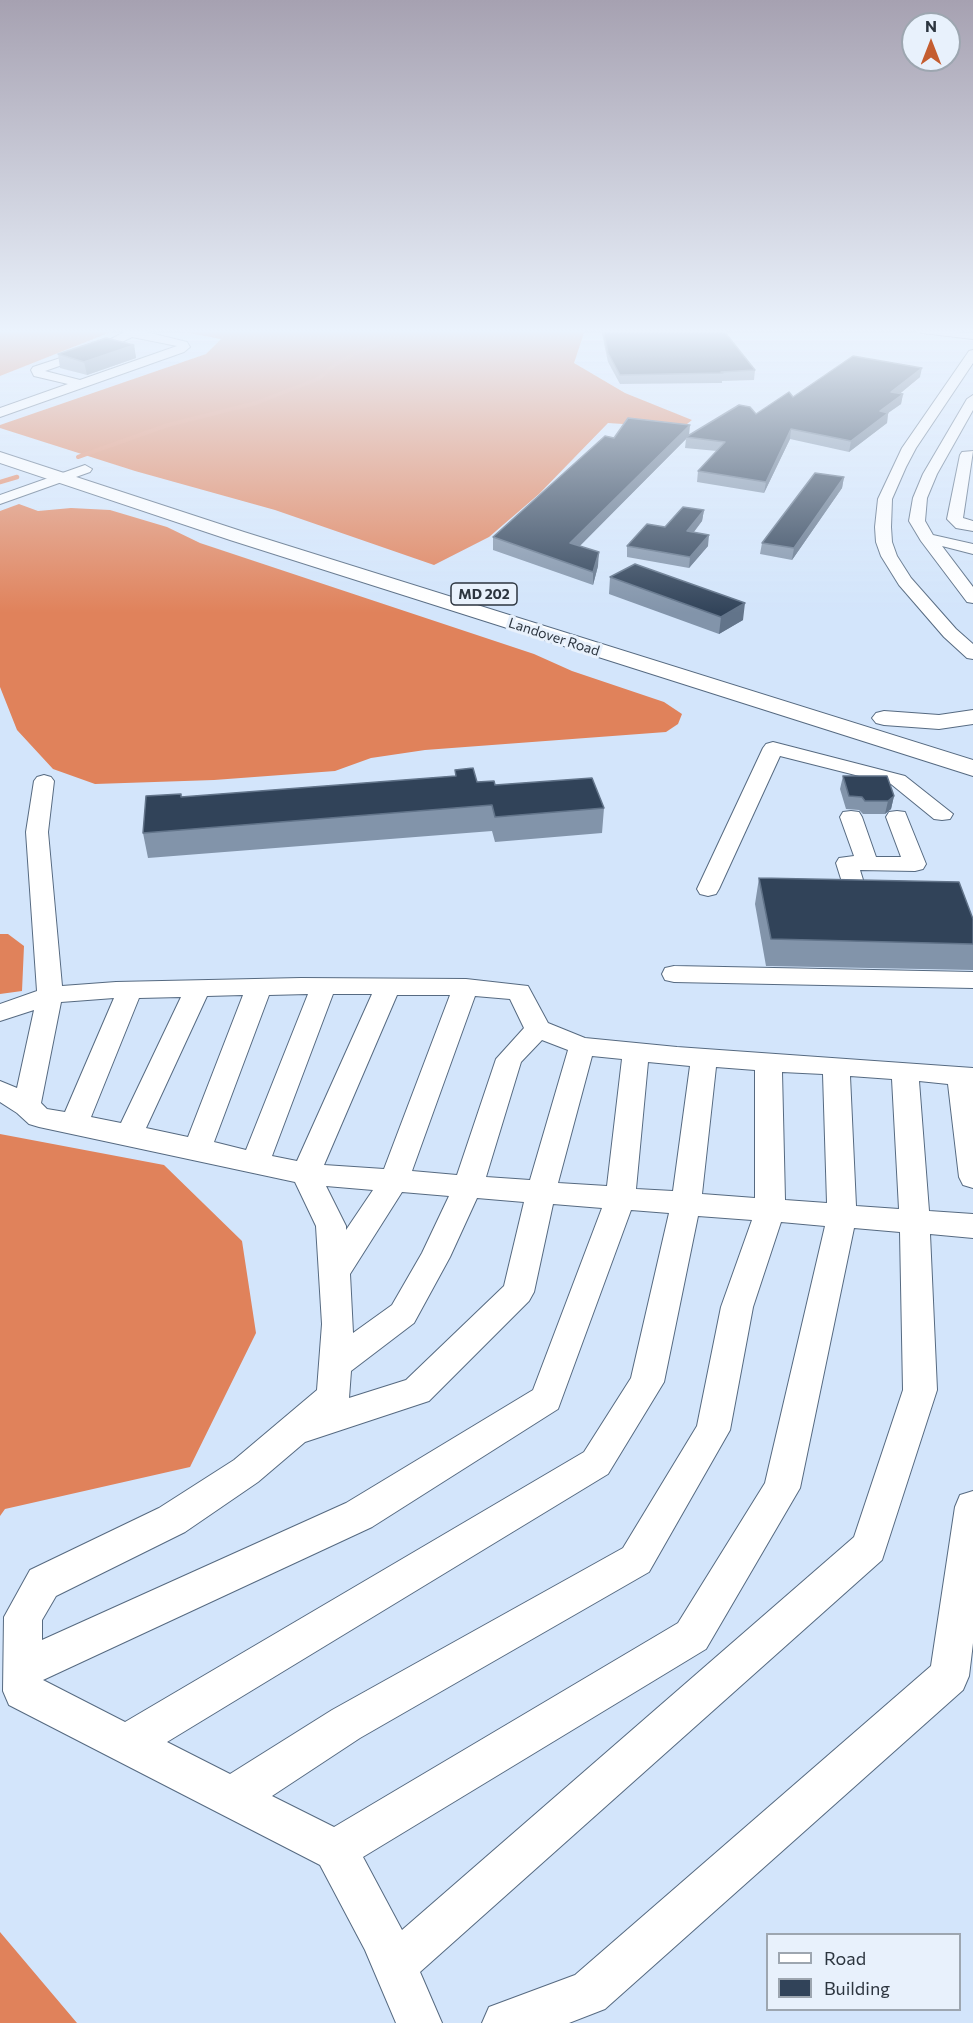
<!DOCTYPE html>
<html>
<head>
<meta charset="utf-8">
<style>
	body { margin:0 }
	#map { position:relative; width:973px; height:2023px; overflow:hidden; background:#d3e5fb; font-family:Commissioner,sans-serif }
	canvas { display:block }
	.legend { position:absolute; left:766px; top:1933px; width:195px; height:78px; box-sizing:border-box; background:#e8f1fc; border:2px solid #9da6b0; margin:0; padding:8px 10px; list-style:none; font-size:18px; color:#2c353f }
	.legend li { display:flex; align-items:center; gap:12px; height:30px }
	.legend b { width:30px; border:2px solid #9da6b0 }
	.north { position:absolute; left:901px; top:12px; width:60px; height:60px; box-sizing:border-box; background:#e8f1fc; border:2px solid #9da6b0; border-radius:50%; rotate:0deg; font-size:16px; font-weight:700; line-height:24px; text-align:center; color:#2c353f }
	.north::after { content:''; display:block; margin:auto; width:21px; height:27px; background:#c45d30; clip-path:polygon(50% 0,100% 100%,50% 72%,0 100%) }
</style>
</head>
<body>
<div id="map">
<canvas width="973" height="2023"></canvas>
<ul class="legend">
<li><b style="height:8px;background:#fff"></b>Road</li>
<li><b style="height:16px;background:#314359"></b>Building</li>
</ul>
<div class="north">N</div>
</div>
<script>
const ctx = document.querySelector('canvas').getContext('2d');
ctx.lineJoin = 'round';
function fill(path, color) { ctx.fillStyle = color; ctx.fill(path, 'evenodd'); }
const shape = rows => new Path2D(rows.map(r => 'M' + r).join(''));
function stroke(path, color, width, dash) { ctx.strokeStyle = color; ctx.lineWidth = width; ctx.lineCap = dash ? 'butt' : 'round'; ctx.setLineDash(dash || []); ctx.stroke(path); }
function write(font, color, halo, rows, align = 'center') {
  ctx.font = font + ' Commissioner,sans-serif'; ctx.lineWidth = 6; ctx.setLineDash([]); ctx.textBaseline = 'middle'; ctx.strokeStyle = halo; ctx.fillStyle = color; for (const [text, x, y, turn = 0] of rows) {
    ctx.save(); ctx.translate(x, y); ctx.rotate((+turn || 0) * Math.PI / 180); ctx.textAlign = isNaN(turn) ? turn : align; if (halo) ctx.strokeText(text, 0, 0); ctx.fillText(text, 0, 0); ctx.restore();
  }
}
fill(shape([
	[0,330,116,330,0,376],
	[173,330,585,330,574,363,625,393,692,420,682,428,608,423,539,494,489,537,434,565,275,510,135,471,0,428,0,425,206,354,221,339],
	[19,504,38,511,71,508,110,510,167,527,200,543,534,654,572,671,664,702,682,714,678,724,666,732,425,750,371,758,335,771,214,780,95,784,53,769,17,730,0,687,0,511],
	[0,934,8,934,24,946,22,991,0,994],
	[0,1134,164,1165,242,1241,256,1333,190,1467,5,1509,0,1516],
	[0,1932,77,2023,0,2023]
]), '#e0825b');
stroke(shape([
	[78,457,168,425,256,403,318,379,336,364,352,355,400,335,401,331,397,330]
]), '#e4855f', 4);
stroke(shape([
	[0,482,17,477]
]), '#e4855f', 4.5);
const minor = shape([
	[916,330,973,333,973,339,922,333,916,330],
	[126,331,142,331,187,342,190,347,184,352,0,417,0,408,68,384,34,376,31,370,33,367,100,345,126,331],
	[132,337,177,346,80,380,45,371,108,349,132,337],
	[973,350,973,363,916,448,906,467,892,499,891,527,892,542,897,556,911,578,956,629,973,644,973,659,967,658,944,637,899,585,881,556,876,542,875,527,878,499,902,448,969,351,973,350],
	[973,395,973,410,937,474,927,498,925,521,933,535,973,544,973,554,942,546,973,587,973,603,967,602,921,541,909,521,913,498,923,474,967,399,973,395],
	[973,451,963,518,973,521,973,531,956,528,947,519,960,455,962,452,973,451],
	[85,465,92,469,90,472,0,504,0,495,85,465],
	[773,742,905,776,953,814,950,819,942,820,934,819,891,784,780,756,719,889,716,894,708,896,700,894,697,889,763,748,766,744,773,742],
	[44,775,51,777,54,781,48,832,62,986,116,982,301,978,466,979,528,986,548,1023,585,1038,677,1047,973,1068,973,1188,963,1185,959,1177,948,1084,919,1081,929,1211,973,1214,973,1238,930,1234,937,1390,882,1560,420,1972,442,2023,396,2023,365,1950,320,1865,9,1705,3,1691,4,1617,30,1570,159,1508,234,1460,317,1390,322,1324,316,1226,295,1182,39,1127,29,1124,17,1113,0,1102,0,1081,17,1088,34,1010,0,1021,0,1004,37,991,26,832,34,781,37,777,44,775],
	[308,994,246,1150,214,1142,269,995,308,994],
	[333,994,372,994,297,1161,272,1156,333,994],
	[243,995,188,1137,146,1128,207,996,243,995],
	[397,995,450,995,384,1169,324,1165,397,995],
	[475,996,510,999,524,1028,496,1059,457,1175,412,1171,475,996],
	[181,997,121,1123,91,1117,139,998,181,997],
	[114,998,65,1112,47,1109,41,1103,61,1002,114,998],
	[542,1040,568,1050,530,1180,486,1177,521,1062,542,1040],
	[592,1056,622,1059,607,1186,558,1183,592,1056],
	[648,1062,690,1066,673,1191,636,1189,648,1062],
	[716,1067,755,1070,755,1198,702,1194,716,1067],
	[782,1072,823,1074,827,1203,785,1200,782,1072],
	[850,1076,892,1079,899,1209,856,1206,850,1076],
	[326,1186,373,1190,346,1230,346,1226,326,1186],
	[402,1192,449,1196,422,1253,392,1305,353,1333,350,1274,402,1192],
	[477,1198,524,1202,504,1286,406,1380,349,1398,351,1371,414,1323,450,1257,477,1198],
	[553,1204,602,1208,533,1390,346,1503,42,1640,42,1620,56,1596,185,1532,258,1482,305,1442,429,1401,529,1301,534,1292,553,1204],
	[631,1210,669,1213,631,1378,584,1452,125,1722,43,1680,372,1527,558,1409,631,1210],
	[698,1216,752,1220,721,1307,697,1426,623,1548,332,1710,230,1774,167,1742,608,1474,664,1382,698,1216],
	[781,1222,825,1226,765,1483,678,1623,334,1827,272,1796,360,1738,649,1572,730,1430,753,1307,781,1222],
	[854,1228,900,1232,903,1390,854,1537,402,1930,363,1857,706,1649,800,1488,854,1228],
	[851,811,859,812,862,817,876,857,901,857,886,817,889,812,897,811,905,812,926,864,923,869,915,871,860,870,867,893,863,898,855,900,847,898,836,863,839,858,854,856,840,817,843,812,851,811],
	[674,966,973,972,973,988,674,982,665,980,662,974,665,968,674,966],
	[973,1491,973,1643,969,1676,963,1690,605,2009,569,2023,482,2023,489,2007,575,1975,931,1666,955,1507,960,1495,973,1491]
]);
const major = shape([
	[0,452,244,532,973,760,973,776,230,540,0,463,0,452],
	[973,710,973,724,939,729,884,725,876,723,872,718,876,713,884,711,939,715,973,710]
]);
stroke(minor, '#566a81', 2);
stroke(major, '#566a81', 2);
fill(minor, '#fff');
fill(major, '#fff');
fill(shape([
	[601,330,724,330,724,331,755,370,754,380,722,381,722,383,620,384,608,362],
	[134,345,136,358,87,375,60,368,58,354],
	[920,377,900,393,903,394,901,404,888,413,887,423,849,452,790,439,764,493,697,482,698,471,717,451,685,448,686,439,579,546,598,566,593,585,493,550,493,537,614,438,689,436,756,414,793,397],
	[844,477,842,488,792,560,760,554,762,543],
	[704,510,702,521,694,532,708,546,689,568,627,557,627,546,665,527],
	[610,577,743,620,719,634,609,594],
	[455,770,477,782,604,808,602,833,495,842,492,831,148,858,143,833,182,797,455,776],
	[843,776,894,796,891,809,885,814,863,814,859,810,846,809,840,789],
	[759,878,973,919,973,970,766,966,755,904]
]), '#8294aa');
fill(shape([
	[134,345,136,358,87,375,84,362],
	[922,368,920,377,890,402,891,392],
	[903,394,901,404,888,413,887,423,849,452,851,441,880,411],
	[690,425,689,436,686,437,686,439,570,556,570,543],
	[791,429,790,439,764,493,766,482],
	[844,477,842,488,792,560,794,548],
	[704,510,702,521,686,542,687,531],
	[709,535,708,546,689,568,690,557],
	[599,552,598,566,593,585,593,572],
	[745,603,743,620,719,634,721,617],
	[894,796,891,809,885,814,888,801]
]), '#62748a');
const building = shape([
	[603,330,723,330,755,370,721,372,723,373,620,375,608,353,603,330],
	[106,338,134,345,84,362,58,354,106,338],
	[853,356,922,368,891,392,903,394,880,411,888,413,851,441,791,429,766,482,698,471,725,442,686,437,739,405,750,407,756,414,789,392,793,397,853,356],
	[628,418,690,425,570,543,599,552,593,572,493,537,605,436,614,438,628,418],
	[815,473,844,477,794,548,762,543,815,473],
	[683,507,704,510,687,531,709,535,690,557,627,546,647,524,665,527,683,507],
	[635,564,745,603,721,617,610,577,635,564],
	[473,768,477,782,494,781,495,785,592,778,604,808,495,817,492,805,143,833,146,796,181,794,181,797,456,776,455,770,473,768],
	[843,776,887,776,894,796,888,801,865,801,862,797,849,796,843,776],
	[759,878,959,882,973,919,973,944,771,939,759,878]
]);
fill(building, '#314359');
stroke(building, '#62748a', 1.5);
const sky = ctx.createLinearGradient(0, 0, 0, 613);
sky.addColorStop(0, '#a6a1b1');
sky.addColorStop(0.54, '#ebf3fd');
sky.addColorStop(1, '#ebf3fd00');
ctx.fillStyle = sky;
ctx.fillRect(0, 0, 973, 613);
for (const [x, y, w] of [
	[484,594,66]
]) { const box = new Path2D(); box.roundRect(x - w / 2, y - 11, w, 22, 4.5); ctx.fillStyle = '#e8f1fc'; ctx.fill(box); stroke(box, '#2c353f', 1.5); }
write('bold 14px', '#2c353f', null, [
	["MD 202",484,594]
]);
write('14px', '#2c353f', '#e8f1fc', [
	["Landover Road",554,637,18]
]);
</script>
</body>
</html>
